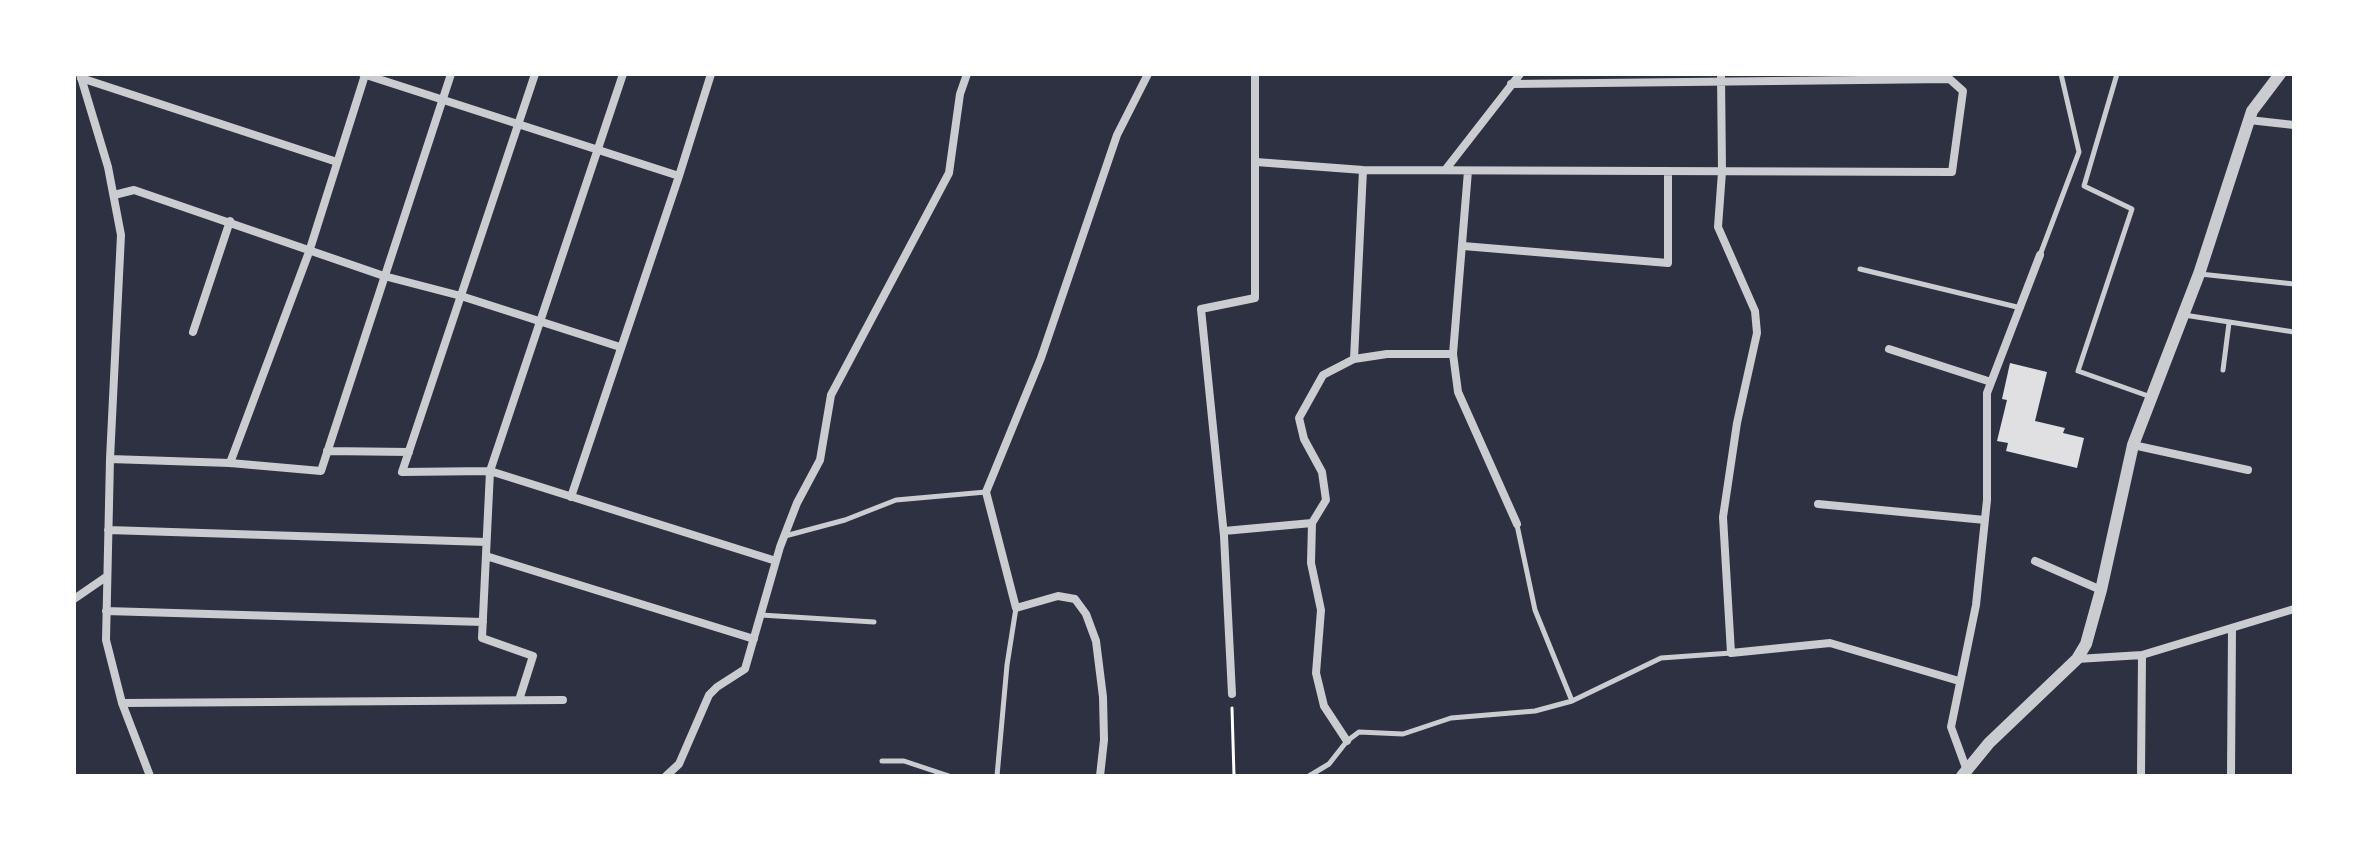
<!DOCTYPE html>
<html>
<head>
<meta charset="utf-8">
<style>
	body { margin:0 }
	#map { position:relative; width:2368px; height:850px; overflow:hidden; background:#2d3142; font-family:"Alegreya Sans",sans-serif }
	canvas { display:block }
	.frame { position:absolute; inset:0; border:76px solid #fff; pointer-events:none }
</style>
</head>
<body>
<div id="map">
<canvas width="2368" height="850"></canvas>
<div class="frame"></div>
</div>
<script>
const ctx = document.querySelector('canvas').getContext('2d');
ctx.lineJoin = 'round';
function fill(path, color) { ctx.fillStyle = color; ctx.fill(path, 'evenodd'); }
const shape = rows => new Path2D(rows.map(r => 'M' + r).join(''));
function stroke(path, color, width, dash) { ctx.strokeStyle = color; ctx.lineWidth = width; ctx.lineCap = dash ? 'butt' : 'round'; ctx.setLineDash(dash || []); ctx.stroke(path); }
fill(shape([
	[2010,363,2047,372,2035,421,2065,428,2063,433,2084,438,2077,468,2006,451,2008,443,1997,441,2007,400,2002,399]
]), '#e0e0e3');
stroke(shape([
	[1232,708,1234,776]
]), '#fff', 3);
stroke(shape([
	[2117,74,2084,186,2132,209,2078,371,2151,397],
	[2040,255,2079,152,2061,74],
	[1860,269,2021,308],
	[2200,274,2294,284],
	[2184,315,2294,332],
	[2223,370,2229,323],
	[1517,525,1535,610,1572,701],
	[785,536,845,520,896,500,986,492],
	[761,615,874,622],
	[882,761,904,761,949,776],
	[997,776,1007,665,1016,608],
	[1309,776,1329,764,1347,741,1359,732,1403,734,1451,718,1535,711,1572,701,1661,658,1731,653]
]), '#caccd0', 5);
stroke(shape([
	[80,74,108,167,121,235,110,459,106,640,122,703,150,776],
	[363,74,679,176],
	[535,74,402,472,490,471,776,561],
	[1721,74,1722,172,1718,227,1755,311,1757,333,1737,423,1723,517,1731,653,1830,643,1959,681],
	[81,78,337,162],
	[1511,84,1949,79],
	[2249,120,2294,125],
	[1256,162,1363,170,1952,172,1963,91,1944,74],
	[1446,169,1520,74],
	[114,195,134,190,384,276,461,296,620,347],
	[1463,246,1668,263,1668,172],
	[193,332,230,221],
	[1889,349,1991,382],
	[1453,354,1468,171],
	[1354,359,1363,170],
	[2133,445,2248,470],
	[327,451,409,452],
	[110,459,230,463,321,471,451,74],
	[230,463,309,252,365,75],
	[571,497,679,176,711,74],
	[1818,504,1985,520],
	[108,530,486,542],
	[1224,531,1312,523],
	[486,556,754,639],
	[2035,561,2101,590],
	[74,599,106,577],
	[106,611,483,622],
	[2077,659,2142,655,2294,609],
	[1232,694,1224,536,1201,309,1255,298,1255,74],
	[519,700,533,656,482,638,490,471,623,74],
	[122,703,563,700],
	[1347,741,1324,706,1316,673,1321,610,1311,563,1312,523,1326,500,1322,472,1304,439,1299,418,1323,375,1354,359,1387,354,1453,354,1458,392,1517,524],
	[1966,768,1951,727,1976,605,1987,500,1987,393,2040,255],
	[666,776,679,764,709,695,717,687,745,669,780,547,797,503,820,460,831,395,949,173,960,94,967,74],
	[1100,776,1104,740,1103,697,1096,641,1086,614,1075,599,1058,596,1016,608,986,492,1041,358,1117,135,1148,74],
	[2141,776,2142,655],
	[2231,776,2232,628]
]), '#caccd0', 8);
stroke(shape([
	[1962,776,1989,743,2077,659,2086,644,2101,590,2133,445,2199,274,2252,111,2280,74]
]), '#caccd0', 12);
</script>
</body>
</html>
